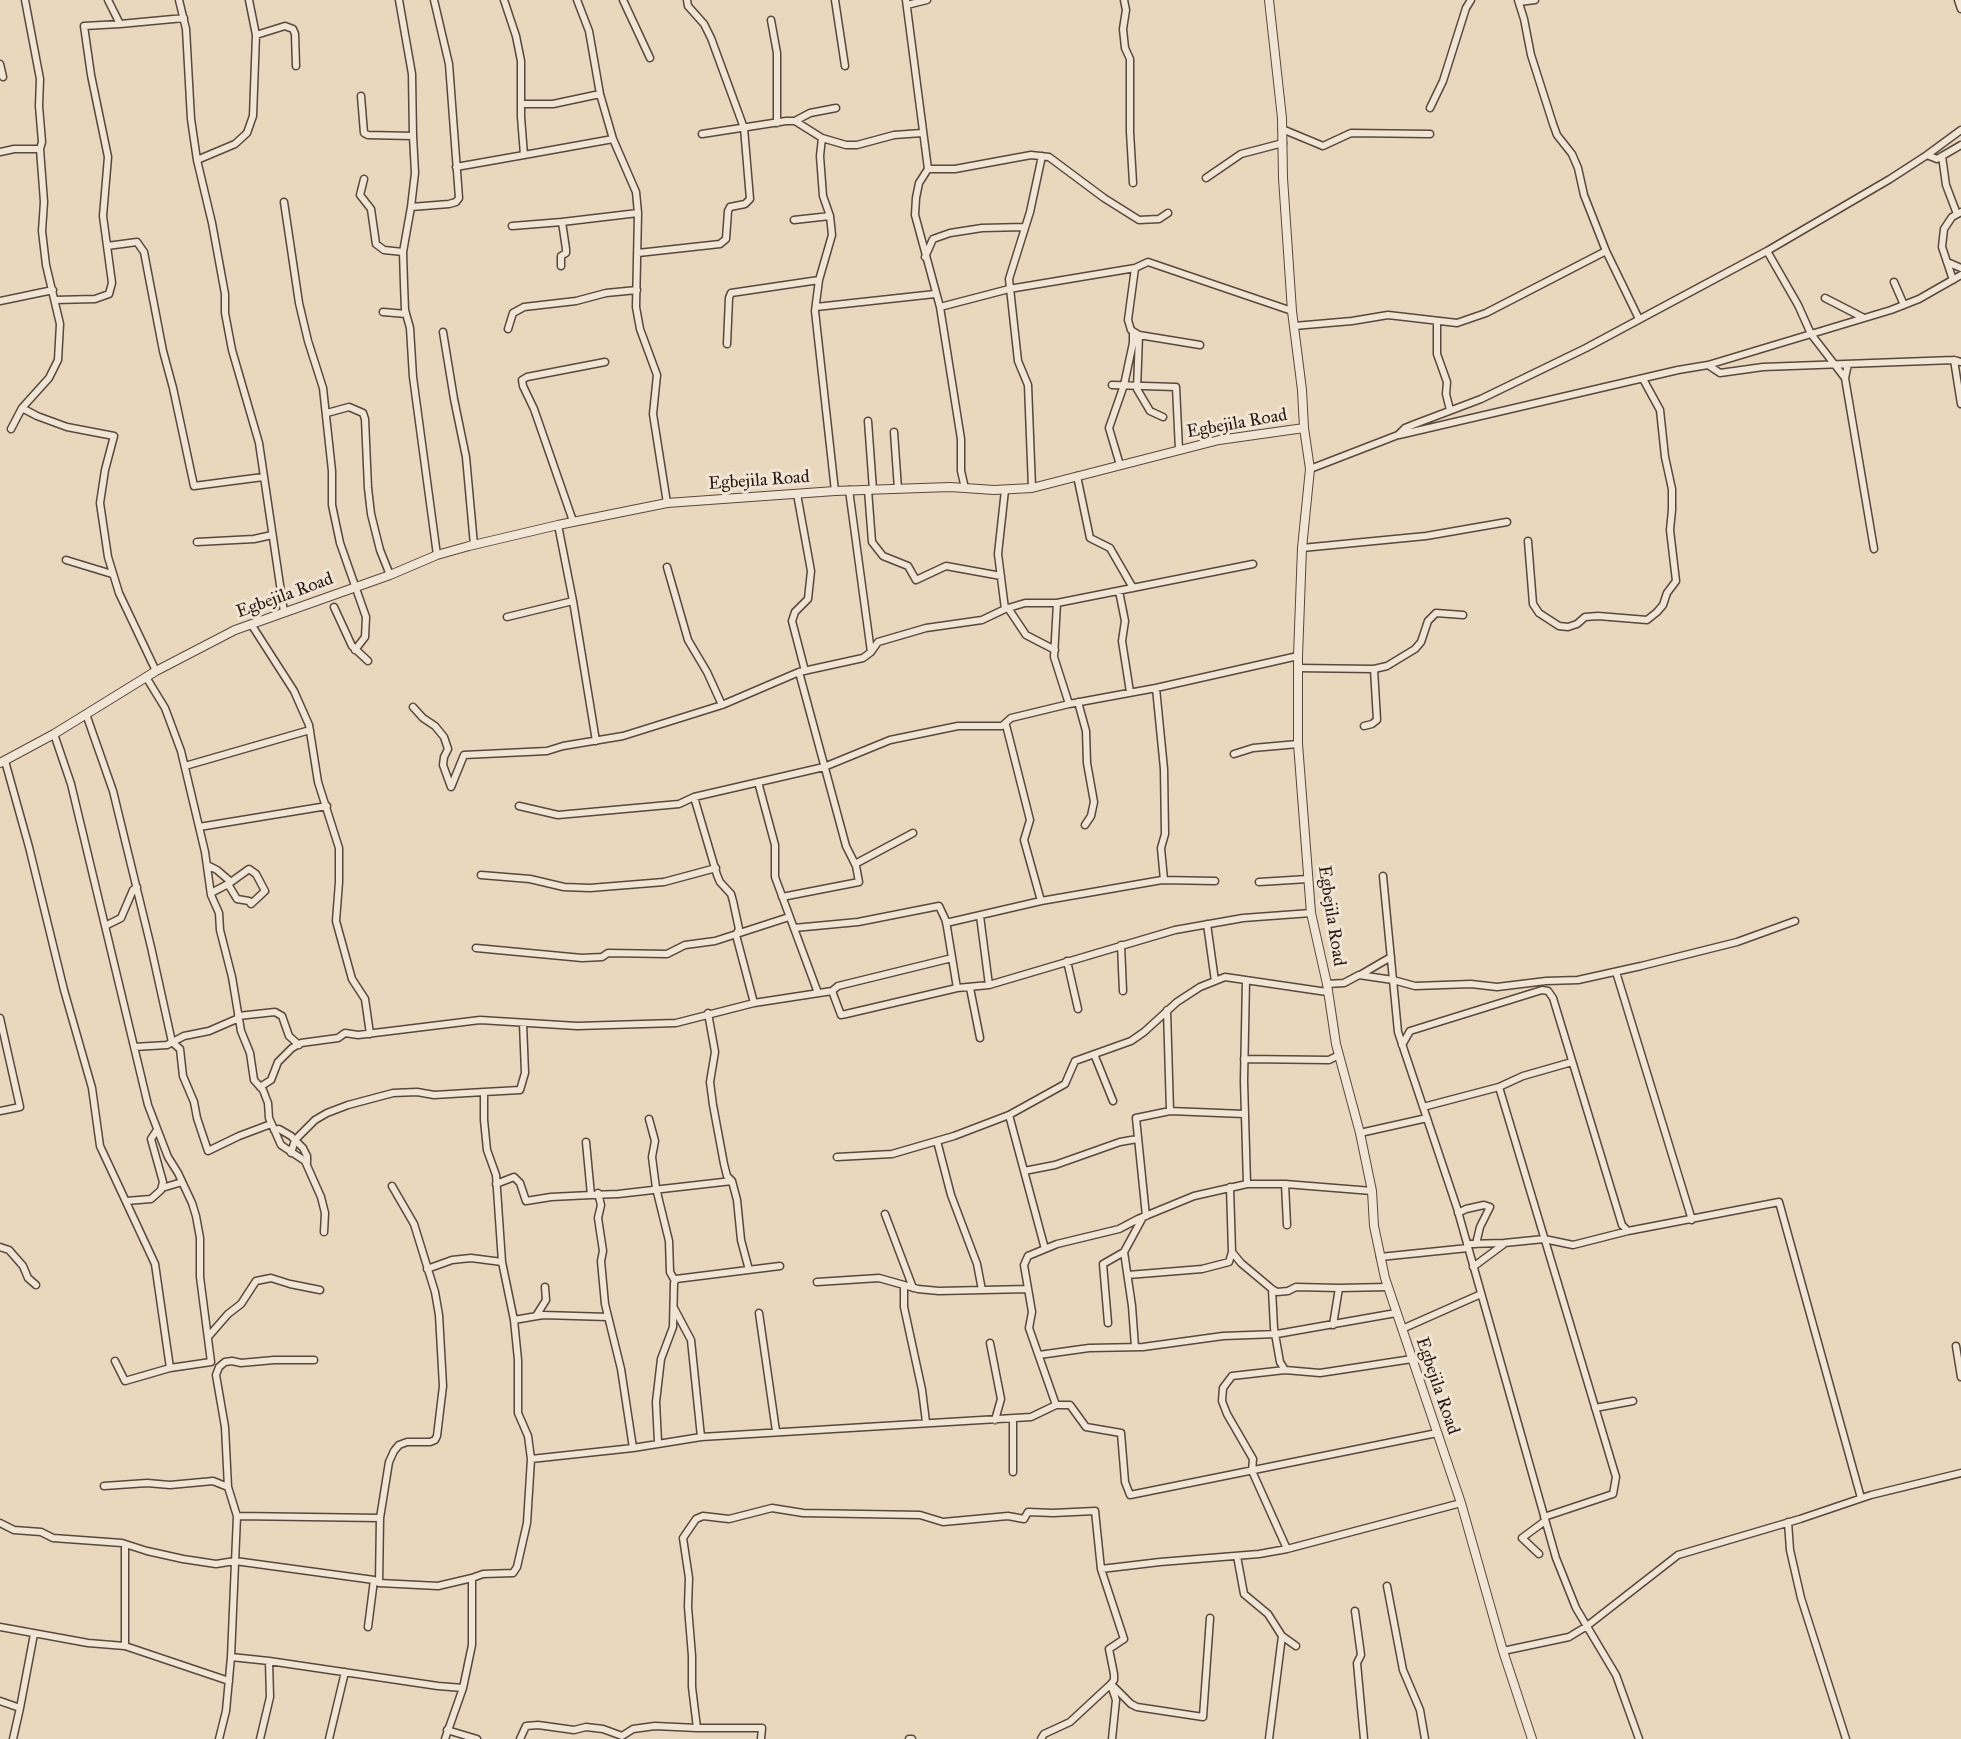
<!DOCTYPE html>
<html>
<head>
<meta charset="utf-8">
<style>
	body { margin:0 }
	canvas { display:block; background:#e9d7be }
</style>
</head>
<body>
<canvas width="1961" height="1739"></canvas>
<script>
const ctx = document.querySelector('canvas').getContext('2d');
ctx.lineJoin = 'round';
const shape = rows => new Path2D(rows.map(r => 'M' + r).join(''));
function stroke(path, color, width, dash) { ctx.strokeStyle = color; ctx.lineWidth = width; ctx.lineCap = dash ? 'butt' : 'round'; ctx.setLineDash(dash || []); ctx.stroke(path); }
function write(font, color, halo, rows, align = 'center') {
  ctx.font = font + ' "IM FELL Great Primer",serif'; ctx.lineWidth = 6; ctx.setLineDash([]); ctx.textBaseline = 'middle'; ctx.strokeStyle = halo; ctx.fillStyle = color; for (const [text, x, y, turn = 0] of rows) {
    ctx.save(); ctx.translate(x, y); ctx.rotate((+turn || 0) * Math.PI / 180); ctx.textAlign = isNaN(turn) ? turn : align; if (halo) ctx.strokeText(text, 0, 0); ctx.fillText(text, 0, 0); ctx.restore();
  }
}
const minor = shape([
	[179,0,186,29,191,119,197,160,212,223,225,294,225,313,232,350,259,443,284,612],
	[399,0,412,74,413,136],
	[504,0,516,36,521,61,521,117,524,155,613,139,636,192,638,213,636,307,640,329,657,375,653,414,667,503],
	[577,0,589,31,600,94,613,139],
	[623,0,650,58],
	[835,0,845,66],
	[906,0,928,169,919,183,916,198,915,215,940,307,961,439,961,471,965,488],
	[1124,0,1126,10,1123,29,1125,48,1130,59,1130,132,1133,183],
	[1518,0,1524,19,1531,55,1553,124,1557,135,1572,154,1578,168,1584,195,1606,251,1639,319],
	[1958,0,1961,9],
	[1519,2,1535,0],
	[907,5,927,0],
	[771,20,777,53,777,123],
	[120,24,184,18],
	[256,35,285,26,293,29,295,34,296,66],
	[0,64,3,77],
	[361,96,364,133,368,135,413,136,415,173,411,207,403,252,404,284,405,310,410,328,413,377,437,555],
	[522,104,553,104,600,94],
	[1430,108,1443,81,1466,8,1471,0],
	[795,121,810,113,836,108],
	[1282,129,1323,146,1351,133,1430,134],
	[702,134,786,121,795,121,822,138,846,145,857,145,894,135,922,133],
	[0,152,14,149,40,149],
	[1927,155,1937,159,1961,145],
	[1942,156,1946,185,1957,214],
	[197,160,235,144,247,133,253,116,256,35,249,0],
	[456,167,524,155],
	[928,169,955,169,1031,155,1049,157,1104,198,1139,220,1159,219,1168,213],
	[1206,178,1241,154,1283,143],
	[364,179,360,195,371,209,376,244,384,250,403,252],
	[284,202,299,303,308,341,323,388,332,471,332,505,340,543,366,617,365,637,355,650],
	[411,207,449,204,456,202,459,198,449,64,434,0],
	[794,220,830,216,823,196,820,156,822,138],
	[512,226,562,222],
	[107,246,137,242,144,252,163,351,173,388,194,486,263,477],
	[1767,251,1798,305,1811,334,1845,378],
	[638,253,720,244,726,239,728,211,730,207,745,204,750,199,744,128,711,38,704,24,688,6,687,0],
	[925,257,933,239,950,233,982,228,1025,227],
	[1947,262,1961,268],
	[561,266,561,256,566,253,566,249,562,222,638,213],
	[1135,268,1128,320,1131,330,1139,335,1200,345],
	[819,280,815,311,835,491],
	[1953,280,1942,247,1944,229,1952,217,1961,212],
	[1894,282,1904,305],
	[1825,298,1862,317],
	[55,300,95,299,109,294,112,283,103,216,108,157,91,75,84,26,120,24,108,0],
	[0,301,53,290],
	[816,307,935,294],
	[940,307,1009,289,1135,268,1148,262,1292,311],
	[383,312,406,314],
	[1437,322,1437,354,1447,382,1446,394,1450,410],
	[1294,326,1352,321,1388,315,1457,323,1486,313,1606,251],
	[508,329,513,313,524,307,576,301,606,293,637,290],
	[443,332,454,399,466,457,474,545],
	[1139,335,1137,389,1150,411,1163,417],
	[727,344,729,298,731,293,819,280,832,235,830,216],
	[1954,360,1961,404],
	[1848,364,1845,378,1874,549],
	[1708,365,1891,310,1919,299,1961,275],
	[1112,385,1176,387,1179,450],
	[22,408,37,416,67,427,114,436,105,470,100,503,108,557,119,593,156,671],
	[327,413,349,407,363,413,365,419,368,488,371,514,380,550,390,575],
	[868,421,873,490],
	[11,429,22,408,49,378,58,360,60,324,46,265,42,231,44,202,40,149,42,142,39,106,40,79,25,0],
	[894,432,898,489],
	[1399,435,1678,370,1708,365,1720,373,1763,367,1954,360,1961,362],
	[1120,465,1109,428,1124,385,1133,343,1133,332],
	[1310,469,1398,435,1405,428,1415,424,1481,399,1586,348,1767,251,1890,179,1927,155,1961,130],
	[1077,476,1090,538,1110,548,1133,588],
	[1032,488,1028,385,1018,361,1009,279,1030,212,1042,156],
	[849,490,871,652],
	[868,490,872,542,883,556,908,566,916,580,946,566,1001,576],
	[1005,490,998,554,1005,609],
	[797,494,811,571,808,599,795,612,792,621,805,671],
	[573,521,534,409,523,386,522,380,527,377,605,362],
	[558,525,573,601,596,741],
	[1528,541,1533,604,1539,613,1559,626,1568,627,1577,624,1585,617,1598,616,1647,620,1657,612,1663,605,1667,593,1676,581,1670,530,1672,510,1672,489,1665,457,1660,410,1643,379],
	[197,542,254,539,272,535],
	[1302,548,1426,536,1507,522],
	[66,560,112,574],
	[667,567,688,640,707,672,722,705],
	[1119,591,1125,621,1122,641,1130,692],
	[1057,603,1054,657,1069,704],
	[334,607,352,646,368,661],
	[1008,608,1026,635,1055,650],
	[507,617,573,601],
	[251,624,294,691,309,725,318,782,339,848,339,882,336,921,352,979,365,999,370,1034],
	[1298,668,1374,669,1377,720,1372,724,1364,726],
	[1374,669,1387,666,1415,649,1421,642,1428,621,1436,613,1463,615],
	[146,677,165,708,181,751,205,852,211,895,219,913,220,930,232,977,241,1031,250,1053,254,1080,263,1090,268,1103,269,1118,281,1145,305,1161,321,1197,325,1213,324,1232],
	[1156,688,1164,769,1165,834,1161,848,1164,880],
	[1078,702,1086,731,1087,763,1094,802,1091,816,1085,825],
	[413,707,423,718,435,726,444,737,448,749,444,757,443,765,451,787,464,755,547,751,563,746,623,736,722,705,799,672,863,658,871,652,878,642,926,628,982,620,1005,609,1025,603,1057,603,1253,564],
	[86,714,113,791,151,947,172,1042,180,1049,183,1076,194,1102,197,1118,208,1151,239,1136,271,1124],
	[1006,725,1030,820,1024,840,1041,901],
	[1234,754,1253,748,1298,744],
	[5,761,29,847,64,990,92,1088,100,1146,155,1264,170,1368,211,1362,200,1277,200,1238,196,1216,192,1203,178,1173,168,1157,148,1105,71,784,54,734],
	[185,766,310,730],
	[758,782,775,845,775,877,818,993],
	[694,797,717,875,720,882,731,894,733,901,739,929,736,935,754,1003],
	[519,806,558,815,679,804,694,797,824,767,890,740,958,726,1002,726,1011,718,1069,704,1156,688,1298,656],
	[199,827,327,806],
	[855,864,913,833],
	[207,865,217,870,231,882,249,869,256,874,265,891,251,904,249,901,237,899,228,884,211,893],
	[481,875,530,879,564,887,590,888,664,882,716,868],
	[1383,876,1398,1032,1457,1208,1556,1558,1576,1608,1616,1675,1639,1739],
	[1259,882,1308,879],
	[782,897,859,882,856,866,846,846,799,672],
	[980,916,989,985],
	[946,923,1041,901,1162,880,1215,881],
	[1207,924,1215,981],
	[105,926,121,918,133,890,137,887],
	[794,928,858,922,939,906,946,921,957,988],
	[1121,945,1123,991],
	[476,948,582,958,602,957,608,953,667,954,685,945,715,941,789,917],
	[1067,961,1078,1009],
	[1616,972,1692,1220],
	[1360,975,1391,957],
	[1246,980,1244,1081,1247,1184],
	[1327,984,1344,983,1359,975,1393,980,1415,986,1471,984,1497,987,1546,981,1578,980,1641,966,1737,942,1795,921],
	[970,988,980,1038],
	[832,991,838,986,952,958],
	[1167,1010,1170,1111],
	[708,1013,715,1052,710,1082,713,1105,724,1164,727,1176,732,1181,737,1200,741,1240,749,1270],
	[238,1016,275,1012,282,1016,289,1036,299,1045],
	[0,1018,20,1107,0,1111],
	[523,1023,525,1073,520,1090,484,1092,484,1120,487,1150,496,1175,502,1262,514,1320,518,1360,518,1413,528,1436,531,1459],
	[1402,1045,1410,1031,1542,990,1548,991,1553,998,1622,1225,1628,1231],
	[134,1047,167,1045,184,1036,209,1031,239,1018],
	[1094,1054,1113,1101],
	[1244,1059,1329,1060,1339,1055],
	[260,1087,271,1080,278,1062,292,1048,301,1043,338,1038,345,1033,358,1035,480,1020,577,1026,676,1023,754,1003,832,991,841,1015,846,1014,957,988,989,985,1175,930,1243,918,1311,913],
	[1499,1087,1523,1076,1572,1062],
	[1423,1107,1499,1087,1616,1477,1613,1494,1544,1517],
	[1009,1115,1045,1249],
	[649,1119,655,1141,652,1157,656,1188,669,1241,670,1272,675,1281],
	[274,1130,279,1129,291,1136,303,1148,307,1156,307,1163],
	[1360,1133,1427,1118],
	[937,1141,951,1195,977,1264,982,1290],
	[586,1142,591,1195,618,1194,732,1181],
	[291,1153,295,1140,315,1120,327,1113,348,1105,393,1093,417,1092,434,1095,484,1092],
	[837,1157,892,1154,954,1136,1009,1115,1065,1084,1075,1061,1131,1041,1144,1032,1177,1002,1200,987,1225,977,1327,992],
	[1024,1171,1055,1165,1120,1142,1137,1139],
	[496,1184,514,1177,520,1183,526,1201,551,1197,591,1195],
	[1285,1184,1287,1225],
	[1230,1187,1232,1252,1241,1263,1272,1289,1277,1292,1288,1291,1296,1287,1339,1288,1333,1325],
	[162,1188,182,1182],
	[598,1193,601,1205,598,1218,603,1251,601,1261,605,1304,621,1369,633,1448],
	[126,1201,151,1199,161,1190,163,1182,151,1139,157,1130],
	[1458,1213,1466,1209,1484,1205,1490,1207,1480,1227,1476,1244],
	[885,1214,913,1288],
	[1146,1216,1136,1118,1170,1111,1244,1114],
	[1467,1244,1504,1243,1544,1239,1573,1245,1628,1231,1779,1202,1861,1498],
	[0,1247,9,1250,23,1266,28,1278,36,1285],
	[1380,1257,1468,1248],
	[1473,1267,1504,1244],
	[427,1269,452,1260,471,1258,502,1262],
	[1128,1275,1202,1269,1229,1262,1232,1252],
	[817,1282,879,1278,918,1289,939,1291,1028,1289],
	[904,1285,904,1307,922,1390,926,1422],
	[1339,1288,1388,1287],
	[1272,1289,1274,1328,1280,1362,1285,1370,1232,1376,1223,1388,1222,1401,1227,1414,1253,1459,1252,1471,1287,1549],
	[674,1308,691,1340,701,1437],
	[759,1313,776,1431],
	[536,1316,546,1300,545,1287],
	[514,1320,543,1315,608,1317],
	[1108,1323,1103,1264,1124,1252],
	[1402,1329,1481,1294],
	[208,1337,228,1314,241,1304,256,1281,271,1278,290,1284,320,1290],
	[990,1343,1001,1399,995,1420],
	[1956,1346,1961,1377],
	[1135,1347,1132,1306,1124,1252,1143,1217],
	[1039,1355,1089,1348,1143,1347,1223,1336,1277,1334,1396,1313],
	[314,1360,274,1360,241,1363,232,1361,225,1362,219,1367,216,1375,225,1427,228,1487,237,1516,231,1657,269,1661,438,1686,463,1688],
	[115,1361,125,1381,170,1368],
	[1285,1370,1320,1373,1412,1359],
	[1056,1405,1070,1405,1086,1427,1121,1433,1125,1482,1130,1495,1437,1433],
	[1595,1408,1633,1401],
	[1013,1419,1013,1472],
	[658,1442,656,1402,661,1359,673,1327,674,1283,676,1279,780,1266],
	[104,1486,147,1483,170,1485,213,1481,228,1487],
	[237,1516,380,1518],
	[1788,1522,1790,1550,1801,1598,1846,1739],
	[0,1523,14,1530,41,1532,53,1538,122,1543,147,1551,183,1559,216,1564,235,1561,374,1580,379,1583,438,1586,472,1578],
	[1539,1554,1522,1538,1545,1521],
	[1237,1556,1244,1594,1268,1614,1282,1636,1296,1646],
	[1101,1569,1160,1562,1259,1554,1287,1549,1461,1503],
	[379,1583,380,1518,389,1462,394,1451,399,1445,407,1442,430,1442,435,1440,437,1436,443,1386,439,1315,435,1292,414,1224,392,1186],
	[1387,1586,1403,1670,1420,1710,1425,1739],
	[1355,1611,1361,1655,1357,1663,1364,1739],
	[0,1627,88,1643,125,1646,229,1681],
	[368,1627,374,1580],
	[125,1646,125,1544],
	[1503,1651,1569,1637,1587,1626,1678,1555,1800,1519,1871,1495,1961,1473],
	[1111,1684,1131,1704,1137,1707,1203,1717,1210,1618],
	[1111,1685,1116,1700,1112,1739],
	[0,1701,20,1708,13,1739],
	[20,1708,34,1634],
	[447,1730,477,1739],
	[219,1739,226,1711,231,1657],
	[260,1739,270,1697,269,1661],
	[329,1739,345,1672],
	[445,1739,463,1688,472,1645,472,1578,483,1574,513,1573,517,1567,527,1523,531,1459,633,1448,701,1437,1031,1417,1056,1405,1029,1328,1032,1312,1024,1265,1028,1256,1057,1244,1119,1229,1138,1219,1194,1196,1247,1184,1285,1184,1372,1191],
	[520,1739,526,1726,538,1725,574,1730,586,1727,603,1729,622,1736,633,1729,655,1726,697,1728],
	[761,1739,762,1728,697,1728,692,1687,692,1656,688,1607,689,1578,683,1538,696,1519,703,1516,729,1519,772,1508,803,1513,920,1515,943,1522,1008,1516,1024,1519,1028,1512,1053,1513,1095,1511,1101,1569,1124,1639,1109,1649,1114,1674,1114,1680,1111,1684,1070,1722,1044,1734,1041,1739],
	[909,1739,912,1739],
	[1269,1739,1282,1636]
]);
const tertiary = shape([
	[1269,0,1282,118,1283,178,1292,311,1302,390,1304,428,1310,469,1302,548,1298,656,1298,744,1311,913,1327,984,1336,1044,1360,1133,1372,1191,1374,1226,1385,1278,1461,1503,1503,1651,1532,1739],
	[0,763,54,734,156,671,235,630,390,575,437,555,469,546,558,525,667,503,835,491,950,487,994,490,1032,488,1219,440,1304,428]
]);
stroke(minor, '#59483d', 9);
stroke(tertiary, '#59483d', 10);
stroke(minor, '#f1e5d5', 6);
stroke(tertiary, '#f1e5d5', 8);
write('18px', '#291812', '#f1e5d5', [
	["Egbejila Road",1237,424,-10],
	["Egbejila Road",759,481,-4],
	["Egbejila Road",285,596,-20],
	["Egbejila Road",1331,916,81],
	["Egbejila Road",1437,1386,71]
]);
</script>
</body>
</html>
